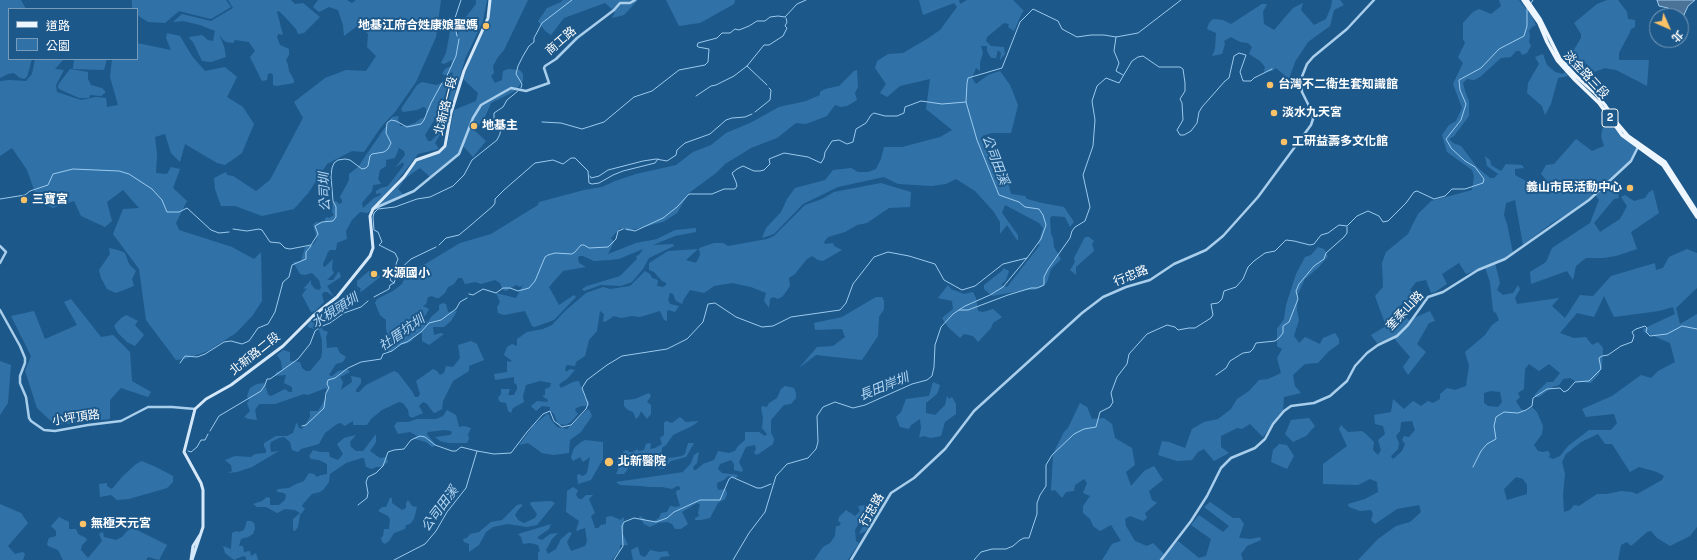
<!DOCTYPE html>
<html>
<head>
<meta charset="utf-8">
<style>
	body { margin:0 }
	#map { position:relative; width:1697px; height:560px; overflow:hidden; background:#1d588a; font-family:Karla,"Noto Sans TC",sans-serif }
	canvas { display:block }
	.legend { position:absolute; left:8px; top:8px; width:130px; height:52px; box-sizing:border-box; background:#1d588a; border:1px solid #779bb9; margin:0; padding:5px 7px; list-style:none; font-size:12px; color:#fff }
	.legend li { display:flex; align-items:center; gap:8px; height:20px }
	.legend b { width:20px; border:1px solid #779bb9 }
	.north { position:absolute; left:1649px; top:8px; width:40px; height:40px; box-sizing:border-box; background:#1d588a; border:1px solid #779bb9; border-radius:50%; rotate:135deg; font-size:11px; font-weight:700; line-height:16px; text-align:center; color:#fff }
	.north::after { content:''; display:block; margin:auto; width:14px; height:18px; background:#fcc267; clip-path:polygon(50% 0,100% 100%,50% 72%,0 100%) }
</style>
</head>
<body>
<div id="map">
<canvas width="1697" height="560"></canvas>
<ul class="legend">
<li><b style="height:5px;background:#edf6ff"></b>道路</li>
<li><b style="height:11px;background:#3072a8"></b>公園</li>
</ul>
<div class="north">北</div>
</div>
<script>
const ctx = document.querySelector('canvas').getContext('2d');
ctx.lineJoin = 'round';
function fill(path, color) { ctx.fillStyle = color; ctx.fill(path, 'evenodd'); }
const shape = rows => new Path2D(rows.map(r => 'M' + r).join(''));
function stroke(path, color, width, dash) { ctx.strokeStyle = color; ctx.lineWidth = width; ctx.lineCap = dash ? 'butt' : 'round'; ctx.setLineDash(dash || []); ctx.stroke(path); }
function write(font, color, halo, rows, align = 'center') {
  ctx.font = font + ' Karla,"Noto Sans TC",sans-serif'; ctx.lineWidth = 4; ctx.setLineDash([]); ctx.textBaseline = 'middle'; ctx.strokeStyle = halo; ctx.fillStyle = color; for (const [text, x, y, turn = 0] of rows) {
    ctx.save(); ctx.translate(x, y); ctx.rotate((+turn || 0) * Math.PI / 180); ctx.textAlign = isNaN(turn) ? turn : align; if (halo) ctx.strokeText(text, 0, 0); ctx.fillText(text, 0, 0); ctx.restore();
  }
}
fill(shape([
	[0,0,21,0,26,9,9,9,9,59,32,59,27,77,24,79,20,78,14,73,8,74,0,78],
	[131,0,226,0,231,7,211,19,179,11,165,23,148,22,137,15,137,9,132,9,132,1],
	[228,0,291,0,295,4,303,3,320,17,304,33,298,34,296,29,285,17,279,11,277,12,283,35,278,34,277,37,280,45,289,49,289,55,286,60,288,65,289,71,294,80,294,83,276,86,273,85,273,75,271,73,268,74,267,80,262,81,250,57,255,51,249,42,235,40,233,43,226,42,222,39,221,36,220,37,224,46,226,57,211,62,202,61,193,42,189,38,189,37,202,35,208,40,213,41,215,31,200,25,183,21,173,22,182,14,211,21,233,8],
	[318,0,347,0,352,3,356,0,441,0,436,37,416,82,395,112,381,127,364,152,352,151,327,164,309,192,294,209,262,216,235,206,221,206,215,189,214,178,226,172,227,175,233,176,256,191,270,180,303,118,294,102,325,78,346,70,366,71,376,56,367,47,368,34,360,24,344,36,343,25,338,10,329,7,319,12,313,7],
	[476,0,487,0,483,21,465,59,446,125,445,126,443,123,441,115,438,114,425,135,428,141,431,141,439,133,440,135,435,143,439,149,418,154,394,185,368,213,360,212,352,220,346,231,347,239,337,243,336,250,330,250,328,252,323,264,323,266,325,267,333,259,332,269,334,273,327,280,333,280,339,271,341,277,327,286,334,297,327,292,324,292,322,294,324,302,315,311,311,312,302,295,307,288,303,289,311,280,311,284,315,289,319,290,321,288,319,280,312,273,305,275,300,274,293,262,301,261,305,247,314,244,317,238,313,225,316,222,324,222,326,217,329,218,334,215,332,212,333,202,336,201,339,204,342,203,342,200,340,197,349,180,349,174,358,167,392,117,399,116,398,119,400,126,405,126,415,123,420,119,426,117,426,108,423,107,417,110,403,112,401,109,417,85,422,82,436,85,443,83,452,76,453,72,446,75,442,74,445,69,451,66,452,60,444,64,441,63,446,53,452,21,453,20,459,23,456,30,457,35,466,17,476,4],
	[399,148,404,151,405,155,395,168,403,162,404,165,388,186,381,188,376,191,376,194,380,193,381,195,374,198,363,208,362,203,372,191,373,185,381,184,378,179,380,170,386,166,386,160,395,158],
	[491,0,528,0,504,50,498,57,493,66,494,73,491,76,495,83,502,80,503,71,508,69,520,70,523,74,523,81,515,91,491,103,486,115,475,131,486,141,473,157,462,145,458,154,430,177,420,168,414,172,405,179,398,189,404,195,374,210,398,186,417,160,440,153,447,146,454,110,476,101,478,93,463,79,480,34,488,18],
	[563,0,638,0,624,15,612,18,615,12,605,3,564,18,551,35,545,31,538,21,547,8,561,2],
	[666,0,735,0,734,4,700,23,679,26],
	[919,0,959,0,960,4,967,0,1013,0,1024,11,1022,13,1014,31,1008,27,1009,24,1004,23,987,37,986,41,991,46,1004,47,1005,54,1000,60,1001,53,998,50,996,58,991,58,987,51,987,46,981,46,983,53,980,62,980,71,976,68,972,78,976,84,988,75,1000,71,1010,85,1018,105,1011,133,992,133,982,136,987,152,1000,179,1003,182,1008,182,1011,194,1025,196,1027,199,1042,203,1064,207,1074,222,1070,227,1065,217,1052,216,1050,218,1051,234,1053,238,1054,247,1061,259,1051,269,1047,282,1042,287,1034,290,1026,290,992,296,984,289,984,285,1003,270,1003,268,1009,271,1006,280,1001,285,1007,287,1040,245,1038,244,1043,228,1039,223,1005,205,1002,213,1018,235,1018,240,1017,240,1007,225,1000,234,1000,222,994,212,975,191,956,179,946,184,931,186,898,184,884,177,838,187,803,204,774,234,762,238,766,228,781,212,787,199,795,188,825,180,833,170,851,168,858,172,868,172,876,169,881,159,884,147,902,147,940,137,952,130,926,109,930,79,900,86,887,97,880,93,886,84,875,68,877,61,888,54,903,53,927,39,940,30,957,7,954,3,923,15],
	[1332,0,1340,0,1344,5,1334,10,1330,26,1308,42,1295,62,1289,79,1276,68,1272,71,1264,72,1265,67,1260,61,1249,54,1252,47,1248,43,1240,42,1231,37,1224,41,1225,44,1222,54,1212,56,1215,49,1216,33,1207,29,1209,23,1213,19,1223,20,1231,24,1262,4,1267,4,1263,12,1264,24,1274,30,1293,8,1303,3,1301,10,1314,25,1326,19,1331,7],
	[1499,0,1519,0,1532,16,1536,25,1532,27,1529,31,1530,36,1529,42,1531,46,1527,53,1522,55,1520,51,1516,51,1511,57,1501,58,1480,77,1474,80,1467,79,1463,83,1465,91,1469,101,1469,116,1454,136,1449,139,1453,143,1461,146,1477,167,1490,178,1494,178,1498,174,1487,166,1485,156,1490,160,1491,165,1501,171,1506,164,1522,165,1524,168,1515,169,1515,175,1541,189,1548,182,1541,174,1546,165,1554,164,1576,139,1592,151,1604,146,1601,136,1603,126,1611,123,1619,133,1636,148,1631,160,1610,181,1617,189,1619,198,1614,199,1594,223,1600,232,1620,219,1627,206,1621,197,1625,195,1634,201,1645,198,1649,192,1653,190,1659,213,1631,232,1637,249,1616,256,1603,258,1586,258,1576,266,1573,280,1567,271,1531,284,1530,272,1546,262,1552,248,1590,223,1599,200,1595,195,1580,206,1552,223,1523,245,1515,200,1506,203,1504,215,1507,224,1513,253,1506,258,1495,263,1500,283,1497,290,1503,295,1513,293,1518,285,1520,289,1515,298,1517,304,1559,298,1552,306,1565,318,1580,295,1593,296,1611,276,1655,263,1656,270,1663,268,1669,257,1687,249,1697,253,1697,288,1676,308,1680,324,1697,314,1697,527,1690,536,1670,546,1657,538,1651,531,1647,532,1631,546,1627,542,1621,545,1618,560,1358,560,1378,539,1396,526,1410,522,1421,512,1419,505,1397,509,1375,524,1371,520,1373,514,1371,510,1360,511,1349,507,1348,504,1365,499,1378,492,1377,482,1370,479,1358,485,1323,484,1323,464,1347,446,1339,429,1341,425,1348,432,1362,431,1366,434,1374,442,1373,450,1378,455,1381,450,1378,440,1385,434,1383,426,1375,424,1374,415,1391,412,1393,399,1404,409,1413,401,1421,406,1428,401,1433,403,1440,399,1440,394,1447,388,1455,390,1466,386,1469,366,1465,352,1485,335,1492,325,1499,320,1496,313,1493,311,1490,282,1485,267,1466,274,1459,263,1442,274,1447,284,1435,292,1431,293,1426,280,1416,282,1410,290,1415,294,1396,309,1409,320,1430,311,1435,321,1429,323,1417,344,1426,352,1408,375,1403,367,1410,357,1393,337,1377,343,1371,335,1386,326,1375,296,1383,287,1382,263,1386,252,1408,234,1418,214,1431,201,1472,190,1474,176,1472,170,1447,152,1442,135,1449,125,1456,121,1462,108,1453,84,1463,63,1458,57,1465,43,1463,39,1463,23,1473,12,1479,9,1491,14,1501,6],
	[1604,296,1614,317,1659,311,1673,307,1675,314,1643,329,1644,332,1670,343,1675,362,1658,371,1651,378,1641,375,1612,396,1582,409,1586,417,1614,414,1617,423,1611,430,1589,430,1568,446,1560,456,1553,459,1549,457,1550,454,1548,451,1543,452,1538,451,1534,445,1542,434,1543,426,1537,412,1532,407,1525,411,1521,409,1516,401,1520,397,1518,393,1524,389,1525,369,1529,364,1539,371,1549,364,1560,373,1553,382,1547,382,1534,395,1536,397,1539,397,1553,387,1559,385,1563,379,1570,378,1575,381,1591,383,1599,374,1602,367,1603,348,1598,342,1592,345,1586,337,1574,338,1560,333,1577,313,1594,317],
	[1491,391,1500,392,1502,402,1498,407,1488,406,1484,403,1484,393],
	[1412,421,1415,430,1409,437,1404,436,1402,440,1405,444,1402,451,1393,459,1391,456,1398,449,1399,443,1396,436,1400,431,1401,422],
	[1598,434,1605,444,1612,444,1630,472,1639,467,1657,472,1664,476,1662,480,1637,494,1632,492,1621,491,1607,494,1597,494,1579,506,1574,505,1570,510,1564,512,1563,495,1565,474,1562,462,1566,454,1581,442],
	[1516,477,1523,479,1527,485,1527,494,1507,500,1504,489],
	[1607,0,1618,0,1627,12,1628,19,1635,20,1635,27,1631,29,1629,34,1619,53,1619,60,1649,60,1647,86,1616,70,1605,68,1594,72,1586,63,1575,72,1566,63,1581,38,1581,34,1574,23,1597,4],
	[167,33,180,36,192,56,205,71,225,67,237,77,227,97,243,107,254,124,242,153,225,165,217,163,185,144,180,162,171,153,165,134,155,137,157,154,156,173,167,174,171,167,180,169,173,188,187,201,176,223,179,230,232,247,254,259,261,252,262,301,253,315,236,333,208,351,185,359,176,360,146,320,139,269,113,234,123,209,139,208,123,190,107,202,112,221,105,227,81,216,74,201,53,208,38,201,27,170,12,148,0,156,0,81,9,80,26,81,32,74,35,59,64,59,55,69,64,70,56,85,57,92,81,100,96,97,106,98,107,107,118,105,110,77,112,59,137,59,137,43,171,50,166,38],
	[1543,54,1547,65,1555,72,1563,74,1565,72,1568,76,1558,78,1551,104,1545,115,1542,106,1527,93,1528,83,1539,64,1535,57],
	[74,59,107,59,104,70,73,69],
	[70,69,88,72,88,79,91,85,102,88,105,91,105,93,101,96,90,95,89,98,79,98,61,90,58,88,58,85],
	[857,70,858,87,855,93,857,100,847,106,841,107,835,105,827,116,806,124,796,123,777,138,751,148,725,164,716,173,689,193,677,213,663,222,628,231,620,228,611,238,614,242,608,254,636,243,657,239,675,230,696,228,696,232,675,236,653,245,673,244,674,246,649,258,643,269,632,282,621,286,601,285,584,291,582,289,587,286,620,276,637,259,636,256,639,255,643,249,619,259,610,260,594,261,583,256,579,256,578,258,579,263,586,267,563,271,549,287,559,305,574,295,576,297,554,320,535,327,532,326,525,311,504,315,498,313,497,307,500,302,496,293,516,298,523,285,520,287,516,285,506,291,502,289,500,283,495,280,481,284,475,282,465,284,462,278,458,278,454,284,448,287,445,293,439,298,436,298,432,296,428,297,426,304,423,306,429,309,424,318,428,322,431,317,439,310,439,305,443,303,446,304,448,312,457,311,451,321,444,327,433,327,434,335,441,333,444,334,429,345,422,341,422,333,419,333,410,342,396,347,391,352,387,351,391,346,386,329,386,320,380,315,375,303,377,299,393,291,402,284,407,273,417,269,460,243,491,234,538,205,539,202,584,190,602,187,615,181,636,174,676,165,693,152,711,145,726,133,750,123,779,107,806,101,820,95,820,92,825,89,839,86,854,71],
	[881,183,911,192,910,207,889,208,867,223,857,225,845,232,828,237,824,242,825,244,833,243,834,246,842,250,823,261,818,260,812,256,807,259,795,274,789,278,790,286,783,296,778,299,773,297,770,299,769,308,764,301,766,293,751,287,732,283,714,286,704,293,690,290,684,299,682,304,676,301,673,294,670,293,668,300,670,304,679,306,675,312,668,310,667,312,667,321,664,320,660,311,640,317,632,316,621,318,614,316,605,322,603,321,604,314,600,311,597,331,589,340,585,356,576,362,575,366,567,365,565,368,566,372,570,369,575,370,567,379,562,382,559,385,561,388,573,382,579,381,585,398,589,402,588,406,582,406,576,408,575,410,578,414,571,422,565,425,558,424,554,414,550,410,550,407,542,406,536,411,531,406,537,401,547,402,548,400,542,396,545,395,545,389,550,387,551,383,540,381,526,385,523,396,524,402,513,408,511,413,508,411,506,403,500,402,498,398,501,394,501,389,510,389,508,395,514,395,517,389,517,385,514,383,514,377,495,380,494,374,507,372,507,361,510,362,512,361,504,355,507,347,512,344,517,346,517,339,527,332,543,329,552,325,565,311,586,293,603,287,610,289,630,286,645,271,650,274,652,278,658,280,657,286,663,287,666,285,666,283,662,281,654,272,649,270,649,263,668,251,698,249,686,260,696,263,700,255,699,248,714,243,723,243,728,246,767,239,774,236,805,205,822,199,834,192],
	[1085,237,1089,237,1094,241,1092,244,1094,251,1076,267,1076,275,1070,270,1075,262,1074,258],
	[1318,247,1324,249,1328,256,1319,267,1305,279,1298,294,1297,310,1299,320,1294,336,1299,343,1305,337,1320,344,1323,338,1335,333,1339,339,1339,344,1329,351,1318,363,1305,364,1293,375,1295,386,1301,393,1284,397,1283,411,1263,437,1250,424,1242,429,1237,428,1221,436,1221,447,1229,453,1214,461,1204,449,1198,452,1192,460,1177,461,1158,455,1162,441,1169,442,1185,448,1192,429,1204,422,1218,419,1231,409,1237,399,1249,391,1259,380,1268,379,1281,373,1277,358,1282,349,1277,346,1277,329,1284,319,1286,305,1296,274,1305,257,1311,255],
	[109,248,118,250,125,253,129,264,136,271,132,279,134,286,116,293,107,289,101,278,99,270,110,254],
	[369,271,373,271,377,277,379,275,380,277,361,292,360,291,361,289,357,286,357,281],
	[948,285,951,289,964,294,973,292,976,298,978,311,983,312,993,309,1002,317,993,323,991,328,978,342,973,336,964,334,960,338,948,327,942,318,953,309,952,301,938,298],
	[876,297,882,297,884,301,884,309,879,317,878,336,862,360,816,355,799,368,817,347,833,346,845,337,842,329,815,330,814,323,842,317],
	[71,299,101,337,113,335,130,352,132,381,151,392,148,397,121,388,110,400,110,419,55,425,37,408,25,371,31,356,11,316,34,311,45,339,77,325,64,302],
	[126,315,138,321,135,325,144,335,135,346,127,342,118,333,114,326,120,319],
	[311,321,321,326,323,330,328,332,326,337,327,348,337,347,340,353,346,357,343,362,336,364,329,375,332,376,338,371,347,369,350,372,340,377,343,382,341,390,352,382,351,376,361,378,361,383,356,390,356,392,359,392,366,385,394,371,398,373,412,391,415,397,418,397,420,394,416,381,433,369,437,371,440,375,444,373,446,366,453,367,460,358,458,345,471,341,477,344,484,360,469,366,469,371,453,381,443,401,442,409,435,413,433,412,427,404,423,402,419,406,423,413,412,418,409,416,408,410,403,403,399,402,382,410,371,419,367,425,353,425,353,421,345,426,340,423,337,424,325,433,319,444,301,449,298,452,292,450,290,442,284,437,279,438,271,442,270,445,271,452,279,451,252,467,237,472,228,473,232,471,231,465,225,460,235,456,251,457,255,454,266,453,266,450,264,446,264,443,276,436,287,436,293,433,296,424,297,423,299,428,302,429,310,417,310,411,318,411,327,396,326,388,308,395,304,394,275,404,259,404,255,410,257,420,248,419,244,417,250,411,247,403,249,400,247,396,250,388,257,384,264,383,265,384,268,395,271,396,285,389,289,392,292,392,292,387,284,383,286,375,274,376,277,372,282,370,281,361,277,355,283,350,290,352,290,361,300,362,302,368,306,371,310,371,321,358,322,353,322,340,319,330,310,328,307,326],
	[0,361,11,365,8,403,0,415],
	[933,382,940,385,937,394,926,403,926,413,935,415,945,405,947,396,949,399,952,397,956,404,956,414,945,422,941,436,931,438,923,436,919,438,921,428,920,419,911,425,909,429,900,427,896,417,901,412,906,399,929,396],
	[785,386,794,388,796,393,796,398,791,404,784,405,771,420,771,433,774,439,773,444,757,455,754,453,756,449,755,445,746,447,739,462,743,470,742,472,734,470,734,464,731,460,720,464,718,469,722,473,738,475,736,478,728,476,724,480,717,483,717,486,718,490,726,489,727,494,725,499,718,503,710,518,701,520,695,520,695,518,699,516,698,513,700,504,697,503,682,512,688,524,681,529,675,529,672,524,667,522,658,523,650,527,644,524,639,517,640,516,648,521,654,521,659,518,661,513,667,512,670,506,676,507,680,506,676,493,677,490,680,490,680,487,677,486,672,489,662,487,649,487,640,486,620,485,616,482,683,472,691,463,694,455,699,452,697,463,693,467,694,470,696,470,703,464,714,460,718,451,729,453,735,451,738,446,745,440,745,432,759,432,765,436,767,434,762,428,763,418,761,408,762,406,767,407,769,403,777,398,781,389],
	[649,393,651,396,647,402,651,405,651,414,647,419,641,411,639,416,636,419,633,412,628,410,624,406,624,400,635,399],
	[1080,403,1087,407,1092,419,1104,418,1112,424,1115,438,1132,448,1135,465,1126,472,1131,486,1144,471,1154,466,1163,480,1149,491,1152,500,1157,503,1145,513,1147,518,1143,521,1130,516,1125,519,1126,526,1135,541,1147,546,1153,543,1165,555,1178,541,1199,558,1206,556,1211,539,1191,525,1199,515,1223,532,1229,526,1204,507,1210,502,1233,518,1240,518,1244,524,1239,538,1251,539,1260,537,1261,540,1247,546,1241,554,1243,560,1102,560,1112,544,1121,541,1111,525,1100,531,1093,526,1090,519,1083,513,1083,506,1090,496,1083,493,1087,483,1084,479,1075,485,1074,491,1066,492,1062,498,1055,490,1051,491,1053,454,1064,432,1068,428],
	[589,409,592,416,581,432,570,440,569,453,553,455,542,453,528,443,519,445,534,425,547,414,549,415,551,420,557,427,567,429,587,410],
	[447,410,456,415,459,427,464,426,471,428,468,434,469,439,467,443,448,443,440,441,435,437,450,435,452,433,451,431,445,430,428,432,427,434,436,445,432,447,426,442,415,439,413,438,417,436,410,432,398,434,394,426,397,422,408,422,417,419,436,419,443,416],
	[680,417,686,422,699,421,692,426,673,435,666,445,662,448,661,455,670,458,682,456,685,454,688,443,694,443,686,457,671,461,664,469,655,468,666,463,669,459,667,458,659,458,641,467,631,465,624,474,616,474,618,470,617,460,621,457,624,451,627,450,629,452,633,452,637,449,639,451,644,450,646,444,649,443,651,444,650,449,655,448,662,444,660,438,664,435,664,423,666,421,672,423],
	[1309,418,1315,426,1306,436,1293,442,1285,434,1291,420],
	[376,434,376,442,370,451,380,458,386,457,388,462,382,467,376,467,372,469,366,467,364,458,362,458,346,463,330,474,329,482,324,489,320,492,312,494,303,504,302,506,305,509,300,515,298,527,295,531,293,530,293,519,300,513,295,510,285,509,277,513,266,507,257,507,253,504,262,501,267,497,270,498,270,505,279,505,285,500,286,495,284,493,278,492,276,491,278,489,289,488,296,484,304,481,309,473,314,474,317,477,321,475,327,474,327,464,319,460,311,459,309,456,313,450,320,452,329,452,330,457,338,460,343,454,337,444,344,438,356,435,350,442,351,447,356,451,363,451],
	[585,440,603,442,603,459,591,480,578,484,577,476,578,474,583,476,587,473,590,457,583,462,580,457,573,461,571,457,574,448,581,442],
	[1279,444,1287,445,1294,456,1287,469,1271,462,1273,450],
	[142,461,156,467,173,476,173,482,167,488,129,499,117,500,111,495,100,497,99,484,107,483,107,486,112,489,122,477,136,464],
	[573,487,578,490,576,495,579,499,582,499,586,495,593,495,589,499,595,513,591,516,595,528,598,528,601,525,606,524,606,517,611,516,621,520,623,517,624,519,623,534,628,545,620,545,620,550,612,560,538,560,538,553,540,551,538,545,530,543,523,544,521,537,518,534,551,524,549,529,539,536,537,538,542,540,550,534,558,533,552,539,546,550,548,554,556,549,561,539,569,532,572,533,567,542,571,551,585,546,587,541,585,528,576,531,579,521,566,512,567,491],
	[390,498,392,498,392,503,402,510,406,508,406,503,408,500,412,506,417,507,414,519,410,524,406,525,405,529,394,533,389,541,385,544,382,542,381,538,383,536,384,529,389,529,390,519,388,516,378,511,382,507,386,507],
	[883,499,866,531,859,534,863,525,859,523,855,530,856,541,859,543,848,560,814,560,823,547,830,543,835,536,836,526,839,526,841,523,838,521,839,517,846,510,855,516,860,511,858,506,872,504],
	[551,501,555,503,537,525,527,527,508,524,493,527,486,532,479,545,469,552,469,544,464,542,463,539,467,538,470,534,479,532,491,522,502,520,517,505,522,504,522,506,518,510,515,515,518,520,524,523,535,518,537,514,530,504,531,502],
	[0,504,21,513,28,523,8,546,15,554,23,552,25,554,23,560,0,560],
	[59,517,69,522,69,529,76,529,78,534,86,538,87,540,82,545,81,550,88,558,102,541,99,534,103,532,104,537,116,540,122,537,129,529,135,529,167,545,159,560,148,557,146,560,63,560,58,550,48,546,47,544,49,538,56,536,56,531,51,526],
	[247,521,251,521,254,523,255,528,253,534,248,537,241,539,239,546,243,546,244,552,250,551,251,556,256,553,258,560,246,560,246,557,243,556,234,560,225,553,223,546,231,549,232,533,236,531,239,532,244,530],
	[637,547,638,547,640,555,644,557,646,556,650,550,660,552,667,551,670,556,661,557,659,560,633,560,631,550]
]), '#3072a8');
const water = shape([
	[1657,0,1695,0,1688,6,1683,17,1681,17,1672,16,1668,8,1659,6,1657,0]
]);
fill(water, '#4a7397');
stroke(water, '#9bcaee', 1);
stroke(shape([
	[1531,3,1533,0],
	[457,36,454,21,461,0],
	[1116,37,1114,51,1119,63,1116,71,1123,75],
	[445,80,456,56,459,39],
	[767,85,747,66,764,45,769,45,783,36,787,28,785,26,787,22,786,18],
	[521,88,522,84,516,74,518,66,523,56,529,46,534,42,534,38,542,23,572,0],
	[696,96,711,86,716,85,734,76,747,66],
	[755,112,770,100,771,90,769,88],
	[542,122,561,123,582,129,604,122,634,97,652,91,679,70,705,65,708,62,709,49,698,47,697,46,698,43,717,38,722,33,730,33,735,29,739,30,749,26,757,21,765,21,770,17,778,16,785,17,797,4,806,0],
	[590,176,591,178,599,176,608,170,643,161,656,159,667,161,676,155,677,150,685,143,710,134,726,120,732,118,745,117,752,114],
	[0,199,25,195,30,191,48,185,53,174,73,169,119,171,129,174,152,189,162,200,167,212,179,212,187,208,211,230,219,233,229,232],
	[233,229,247,231,259,229,262,230,270,242,280,243,285,248,290,249,311,245,318,234,315,226,322,222,333,221,336,217,336,207,333,201,331,176,332,168,334,163,338,160,345,159,350,160,362,169,366,168,368,166,370,156,372,154,384,152,388,149,391,143,386,133,387,123,391,120,396,121,407,127,421,124,424,120,431,103,442,83],
	[626,229,635,231,663,218,677,207,689,194,712,194,724,189,735,189,737,186,736,182,732,173,737,169,743,166,754,171,760,171,764,170,770,164,769,159,784,153,808,157,821,163,824,158,825,152,832,141,839,140,847,144,853,142,856,129,866,123,871,115,874,113,885,116,897,116,904,113,905,107,921,101,942,104,966,102],
	[439,245,446,238,459,235,471,225,493,206,495,203,495,199,504,190,535,163,553,160,563,164,571,158,575,158,588,171,589,183,592,184,599,183,613,175,623,171,655,163,658,159],
	[394,283,390,280,398,259,395,253,379,245,382,242,378,232,374,230,373,217,374,213,378,209,395,207,417,199,430,197,453,186,464,175,472,160,497,140,500,134,501,125,494,121,494,113,503,107,507,100,518,91],
	[469,294,473,295,483,289,496,293,503,288,510,288,518,291,529,288,535,281,545,257,548,255,555,253,572,254,575,252,581,245,584,245,589,248,608,247,616,239,618,231,623,229],
	[374,297,389,289,390,285,394,283,398,271,411,259,436,247],
	[959,310,968,310,1008,295,1031,288,1037,288,1044,285,1044,277,1048,269,1070,238,1072,231,1075,227,1085,221,1090,207,1083,175,1093,146,1095,120,1092,101,1097,86,1106,78,1119,83,1132,61,1138,57,1143,56,1159,67,1180,67,1183,69,1185,83,1185,91,1180,99,1182,103,1183,120,1177,130,1180,135,1184,135,1191,131,1197,123,1199,112,1202,107,1225,81,1229,78,1234,56,1239,53,1246,55,1240,72,1243,81,1251,81,1254,78,1272,69],
	[180,363,185,356,197,357,205,354,224,342,231,341,242,344,249,341,258,328,268,324,275,312,283,282,289,277,292,265,306,259,306,252,311,246],
	[1216,375,1226,368,1230,361,1243,353,1250,352,1253,349,1256,343,1275,341,1279,338,1283,333,1283,326,1289,322,1298,299,1296,291,1299,284,1314,266,1324,259,1326,253,1344,237,1347,233,1347,227],
	[302,426,306,425,324,408,326,393,329,388,327,384,328,380,335,378,348,368,361,362,381,359,383,354,392,351,401,344,407,342,421,332,429,323,441,320,456,309,460,302,467,298],
	[210,431,219,416,261,391,265,385,267,379,270,379,298,359,310,344,315,331,320,327,330,323,344,313,361,307,368,301],
	[188,451,191,452,197,447,201,440,205,440,208,434],
	[1473,467,1481,451,1487,444,1496,439,1494,426,1496,417,1504,412,1518,413,1526,410,1532,406,1533,398,1547,389,1560,388,1564,392,1568,390,1575,382,1589,381,1601,369,1599,358,1602,356,1608,355,1621,346,1632,342,1634,336,1632,332,1636,329,1645,326,1647,328,1646,332,1650,336,1667,334,1682,326,1697,329],
	[358,505,367,498,368,493,366,482,368,477,376,473,383,466,388,452,394,450,404,449,411,440,420,436,425,437,435,445,452,451,456,451,461,447,477,451],
	[394,560,425,544,436,531,447,512,466,488,477,451,494,454,511,453,527,432,543,414,550,411,554,421,562,427,571,425,586,409,588,404,582,388,587,380,607,365,622,356,667,349,687,339,703,322,708,304,715,303,736,317,762,327,773,326,791,317,840,310,846,303,853,284,874,257,888,252,909,256,935,264,944,280,962,290,975,286,1003,264,1027,258,1041,239,1046,225,1043,215,1039,209,1025,207,1019,202,999,195,977,140,966,102,967,83,968,78,1002,68,1020,22,1033,9,1058,21,1062,29,1077,37,1091,35,1104,35,1116,37,1138,33,1181,0],
	[614,560,623,546,622,526,624,522,634,518,656,522,667,518,674,512,700,500,720,500,729,479,732,477,757,488,761,488,771,484],
	[733,560,749,533,765,512,776,476,787,464,808,458,816,449,818,442,817,416,823,407,835,402,853,408,865,405,912,384,927,380,932,376,934,367,935,345,941,327,953,314,965,306,990,295,1003,287,1027,258],
	[974,560,981,552,992,549,1006,549,1013,546,1020,540,1024,538,1029,538,1037,514,1037,503,1040,495,1046,486,1046,465,1052,455,1074,434,1084,429,1096,427,1100,412,1110,407,1113,402,1111,393,1117,377,1127,364,1129,354,1147,334,1167,325,1175,327,1178,330,1189,328,1195,328,1211,318,1213,315,1211,304,1218,303,1222,299,1224,291,1236,287,1243,279,1248,267,1254,261,1265,253,1275,251,1286,240,1294,241,1310,245,1314,244,1321,235,1328,233,1339,225,1347,226,1357,216,1368,211,1379,216,1383,222,1388,221,1406,203,1414,192,1417,191,1434,199,1445,196,1452,189,1465,189,1483,183,1484,179,1475,167,1465,161,1451,148,1446,139,1461,120,1466,104,1460,90,1459,80,1481,68,1499,49,1524,36,1527,26,1527,9]
]), '#9bcaee', 1);
stroke(shape([
	[373,209,414,191,459,154,473,118,481,105,511,88,526,91,549,83,544,68,545,66,556,59,577,38,614,10,620,3,630,3,635,0],
	[0,246,6,252,0,263],
	[0,310,20,346,25,358,25,363,20,376,20,383,26,397,29,418,31,421,44,430,55,431,88,425,121,421,148,407,172,407,195,409],
	[851,560,891,493,914,478,945,449,974,411,1082,313,1103,297,1126,287,1150,280,1174,264,1206,250,1223,236,1258,197,1311,125,1313,119,1312,112,1302,92,1301,79,1307,64,1313,57,1347,29,1374,0],
	[1161,560,1191,521,1207,496,1221,468,1231,458,1255,448,1265,439,1273,424,1284,411,1291,406,1314,403,1330,396,1347,381,1355,366,1367,353,1378,345,1397,336,1408,325,1428,297,1443,292,1478,270,1505,259,1589,200,1631,161,1638,147]
]), '#a8ceec', 2.5);
stroke(shape([
	[191,560,193,546,200,535],
	[192,560,203,527,203,490,201,483,184,452,195,409,206,399,231,385,283,346,313,316,337,297,370,256,373,248,370,216,373,209,404,177,416,160,439,152,445,146,451,113,464,71,488,18,490,0]
]), '#d4e8f9', 3);
stroke(shape([
	[1523,0,1539,23,1547,42,1557,60,1575,80,1599,103,1622,135,1663,165,1697,217],
	[1527,0,1540,19,1560,59,1577,77,1595,93,1605,105,1616,122,1628,136,1665,162,1697,212]
]), '#edf6ff', 3.5);
for (const [x, y, r, color] of [
	[486,26,4,"#fcc267"],
	[1270,85,4,"#fcc267"],
	[1274,113,4,"#fcc267"],
	[474,126,4,"#fcc267"],
	[1284,142,4,"#fcc267"],
	[1630,188,4,"#fcc267"],
	[24,200,4,"#fcc267"],
	[374,274,4,"#fcc267"],
	[609,462,5,"#fcc267"],
	[83,524,4,"#fcc267"]
]) { const dot = new Path2D(); dot.arc(x, y, r, 0, 2 * Math.PI); ctx.fillStyle = color; ctx.fill(dot); stroke(dot, '#1d588a', 1.5); }
for (const [x, y, w] of [
	[1610,118,16]
]) { const box = new Path2D(); box.roundRect(x - w / 2, y - 9, w, 18, 3); ctx.fillStyle = '#1d588a'; ctx.fill(box); stroke(box, '#fff', 1); }
write('bold 11px', '#fff', null, [
	["2",1610,118]
]);
write('bold 12px', '#fff', '#1d588a', [
	["地基江府合姓康娘聖媽",478,26,"right"],
	["台灣不二衛生套知識館",1278,85],
	["淡水九天宮",1282,113],
	["地基主",482,126],
	["工研益壽多文化館",1292,142],
	["義山市民活動中心",1622,188,"right"],
	["三寶宮",32,200],
	["水源國小",382,274],
	["北新醫院",618,462],
	["無極天元宮",91,524]
], 'left');
write('12px', '#fff', '#1d588a', [
	["商工路",561,41,-41],
	["淡金路三段",1586,75,47],
	["北新路一段",446,106,-76],
	["行忠路",1131,276,-22],
	["奎柔山路",1405,311,-47],
	["北新路二段",255,354,-38],
	["小坪頂路",76,418,-8],
	["行忠路",872,510,-60]
]);
write('italic 13px', '#b4d7f3', '#1d588a', [
	["公司田溪",995,160,69],
	["公司圳",325,192,-92],
	["水梘頭圳",335,311,-32],
	["社厝坑圳",402,333,-35],
	["長田岸圳",884,387,-22],
	["公司田溪",440,509,-54]
]);
</script>
</body>
</html>
